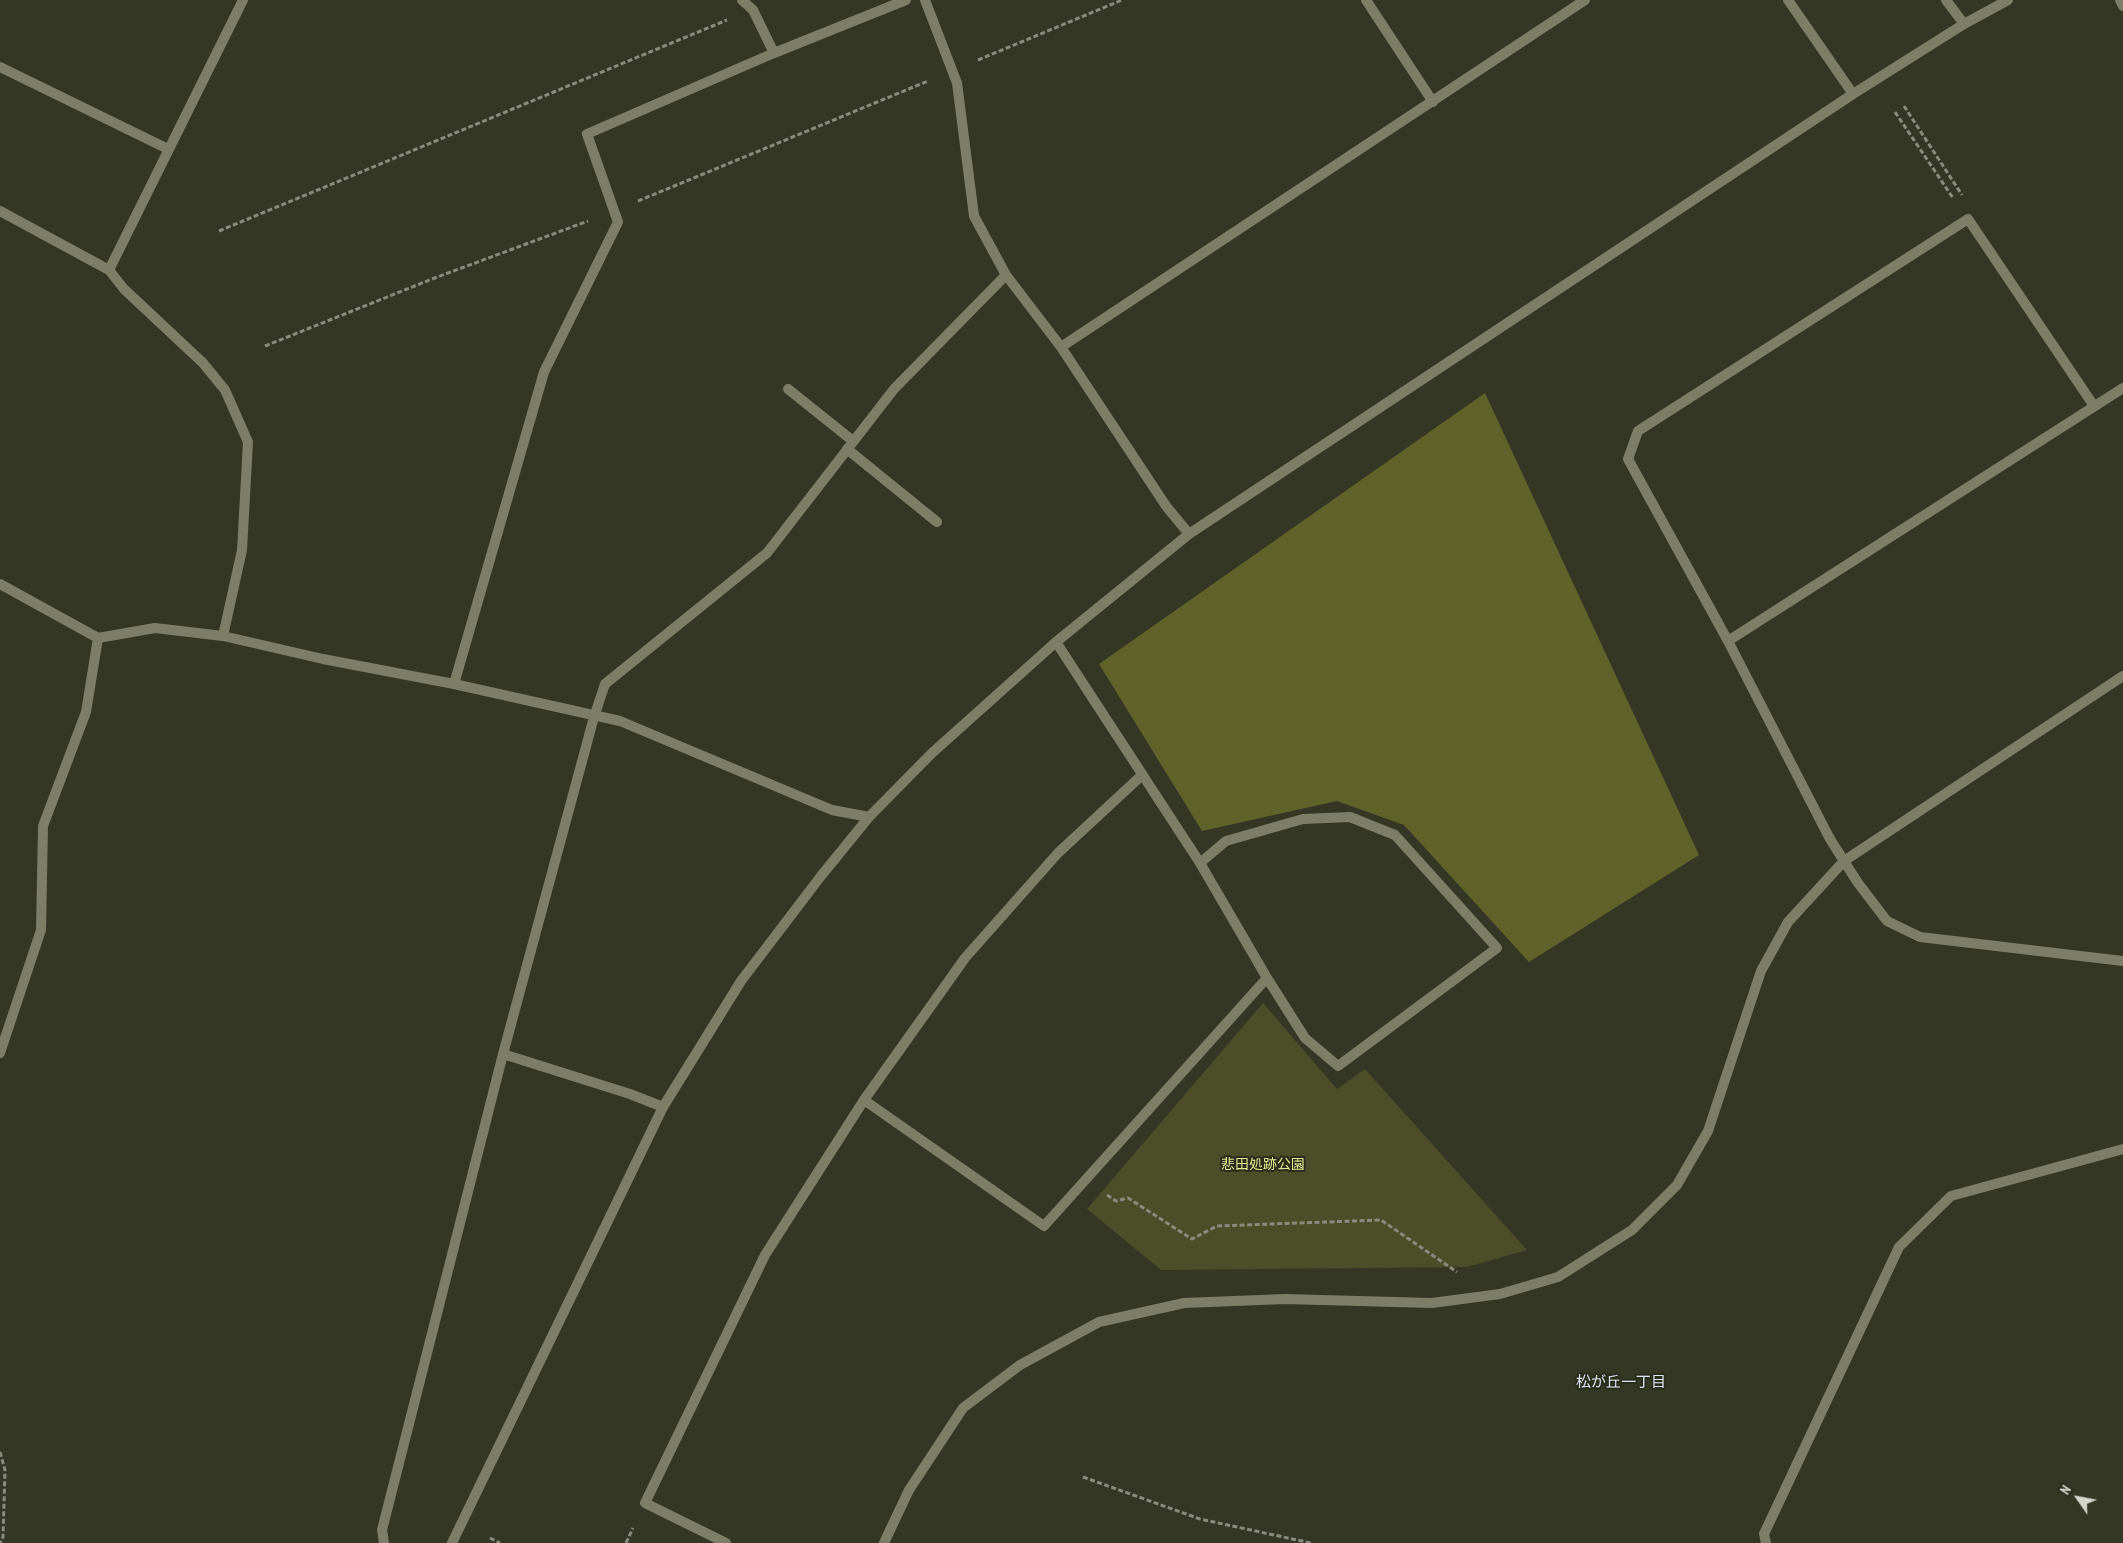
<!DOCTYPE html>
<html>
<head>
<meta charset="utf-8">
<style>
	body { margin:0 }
	#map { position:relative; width:2123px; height:1543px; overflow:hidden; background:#353725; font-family:"PT Sans Narrow",sans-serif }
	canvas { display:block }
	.north { position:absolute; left:2053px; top:1473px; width:50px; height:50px; -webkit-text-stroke:4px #2b2d1b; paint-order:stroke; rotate:303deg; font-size:14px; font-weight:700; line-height:20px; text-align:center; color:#d5d6cb }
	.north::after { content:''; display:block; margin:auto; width:18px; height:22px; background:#d5d6cb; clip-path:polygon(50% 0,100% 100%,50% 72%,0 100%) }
</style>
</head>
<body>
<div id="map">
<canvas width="2123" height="1543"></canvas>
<div class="north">N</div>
</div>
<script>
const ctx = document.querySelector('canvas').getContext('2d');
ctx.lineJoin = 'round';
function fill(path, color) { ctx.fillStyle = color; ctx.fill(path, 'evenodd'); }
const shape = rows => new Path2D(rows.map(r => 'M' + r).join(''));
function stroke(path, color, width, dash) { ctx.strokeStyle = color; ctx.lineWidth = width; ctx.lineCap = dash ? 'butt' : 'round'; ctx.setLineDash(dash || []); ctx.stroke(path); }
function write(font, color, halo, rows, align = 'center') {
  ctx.font = font + ' "PT Sans Narrow","Noto Sans JP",sans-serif'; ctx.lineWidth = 4; ctx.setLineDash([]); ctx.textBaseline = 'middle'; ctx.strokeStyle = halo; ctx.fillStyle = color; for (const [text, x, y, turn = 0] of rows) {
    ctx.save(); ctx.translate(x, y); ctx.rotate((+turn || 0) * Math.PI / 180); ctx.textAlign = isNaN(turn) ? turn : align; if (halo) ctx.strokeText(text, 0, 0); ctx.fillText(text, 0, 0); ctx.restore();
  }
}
fill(shape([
	[1263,1003,1337,1089,1365,1069,1527,1250,1467,1267,1161,1270,1087,1209]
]), '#4b4e29');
fill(shape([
	[1485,393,1699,855,1529,962,1404,825,1337,801,1202,831,1099,664]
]), '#5f632a');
stroke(shape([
	[978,60,1122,0],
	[1904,106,1962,195],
	[1895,112,1953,198],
	[638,201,928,81],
	[219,231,727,20],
	[265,346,432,279,588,221],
	[1107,1195,1116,1201,1128,1198,1192,1239,1217,1226,1381,1220,1457,1272],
	[0,1452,5,1470,3,1537,0,1543],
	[1083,1477,1200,1519,1311,1543],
	[490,1538,500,1543],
	[626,1543,633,1528]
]), '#8a8b7d', 3, [5, 2.5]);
stroke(shape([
	[788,389,853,441],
	[847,449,937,522]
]), '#7c7f66', 10);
stroke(shape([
	[742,0,753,10,774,53],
	[925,0,957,83,974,216,1006,275,1061,347,1166,506,1189,534],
	[1366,0,1433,102],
	[1788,0,1853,94],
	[1946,0,1964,24],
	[0,67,168,149],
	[0,211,109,270,124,289,203,363,225,390,248,442,242,550,223,636],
	[109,270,243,0],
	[1061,347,1585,0],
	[2094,406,1968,219,1638,431,1628,459,1728,641,1830,839,1858,883,1887,921,1920,937,2123,961],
	[0,584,98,638,155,628,223,636,323,659,454,684,620,721,832,810,869,817],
	[1728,641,2123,388],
	[454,684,544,372,618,222,587,134,774,53,906,0],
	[1200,863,1226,841,1303,819,1350,817,1395,835,1497,948,1338,1066,1305,1038,1267,978],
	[0,1053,41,930,43,826,86,712,98,638],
	[503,1054,630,1094,663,1107],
	[864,1100,1044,1226,1267,978,1200,863,1056,642],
	[384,1543,382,1530,503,1054,594,717,605,684,767,553,894,389,1006,275],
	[726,1543,645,1503,765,1255,864,1100,965,958,1058,853,1141,776],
	[1766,1543,1764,1534,1899,1247,1951,1196,2123,1149]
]), '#7c7f66', 10);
stroke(shape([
	[2120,0,2123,6],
	[452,1543,663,1107,741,981,821,876,869,817,932,753,1056,642,1189,534,1853,94,1964,24,2008,0],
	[884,1543,909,1490,963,1408,1020,1365,1099,1322,1184,1303,1285,1299,1432,1303,1500,1294,1558,1277,1632,1230,1677,1185,1708,1131,1761,971,1788,922,1844,861,2123,676]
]), '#7c7f66', 10);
write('14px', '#e2ea94', '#2b2d1b', [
	["悲田処跡公園",1263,1165]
]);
write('15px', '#dde5f2', '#2b2d1b', [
	["松が丘一丁目",1621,1383]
]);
</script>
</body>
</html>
